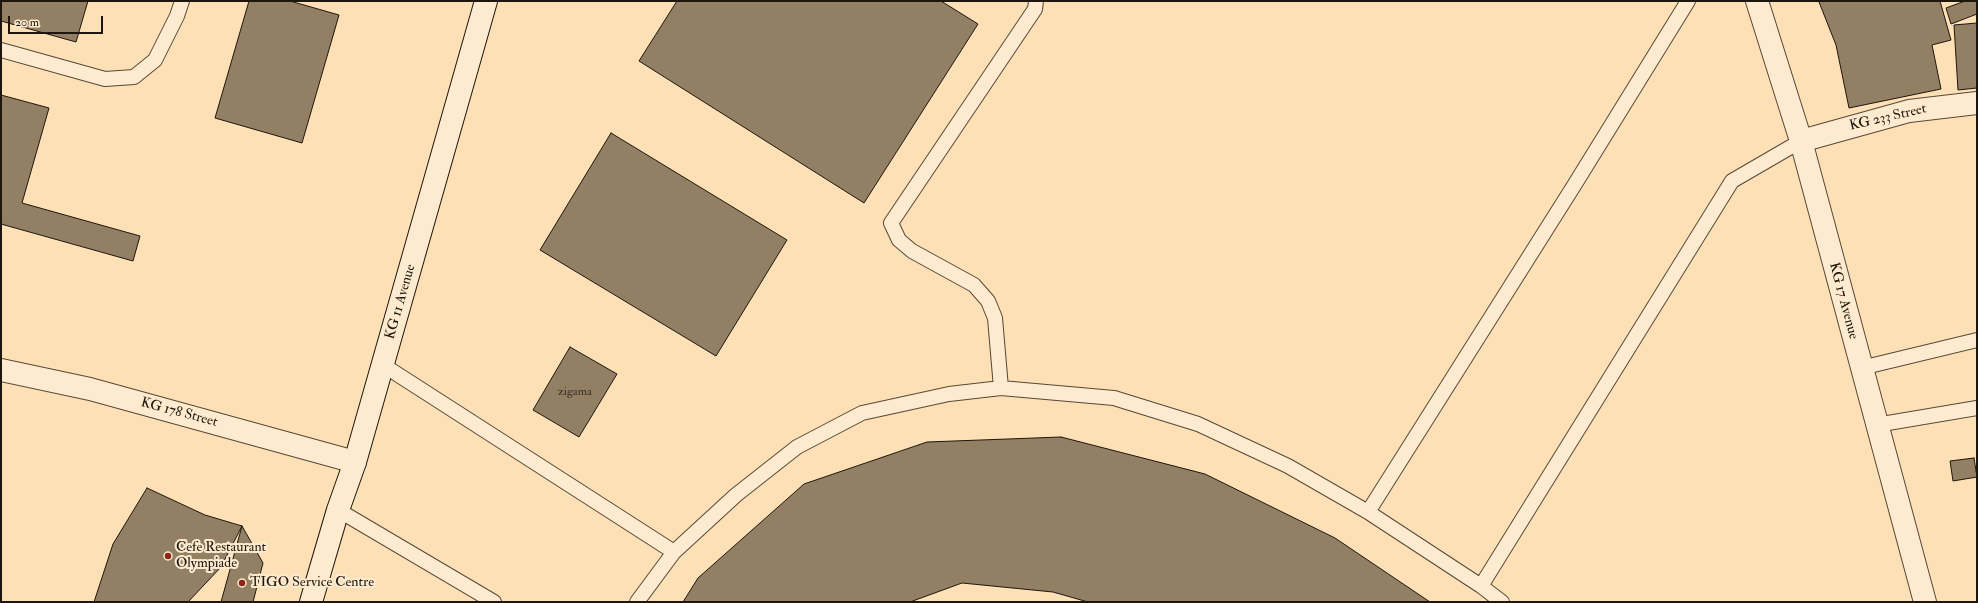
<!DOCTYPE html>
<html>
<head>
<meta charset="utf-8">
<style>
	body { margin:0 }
	#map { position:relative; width:1978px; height:603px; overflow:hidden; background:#fde0b5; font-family:"IM FELL Double Pica",serif }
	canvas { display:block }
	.frame { position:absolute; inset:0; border:2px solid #1e160d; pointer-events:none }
	.scale { position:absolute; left:8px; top:16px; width:95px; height:18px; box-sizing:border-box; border:2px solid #1e160d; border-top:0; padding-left:5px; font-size:12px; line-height:14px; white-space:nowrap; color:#1e160d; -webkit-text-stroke:3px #feebcf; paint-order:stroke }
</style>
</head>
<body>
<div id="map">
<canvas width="1978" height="603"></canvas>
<div class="frame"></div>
<div class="scale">20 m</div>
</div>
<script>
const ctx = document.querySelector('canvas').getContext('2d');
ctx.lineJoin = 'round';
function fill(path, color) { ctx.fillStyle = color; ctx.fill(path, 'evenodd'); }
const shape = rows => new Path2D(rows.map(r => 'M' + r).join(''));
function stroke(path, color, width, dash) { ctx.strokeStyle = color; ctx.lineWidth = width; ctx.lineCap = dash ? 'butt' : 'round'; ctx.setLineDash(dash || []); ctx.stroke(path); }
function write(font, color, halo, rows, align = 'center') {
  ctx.font = font + ' "IM FELL Double Pica",serif'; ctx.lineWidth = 4; ctx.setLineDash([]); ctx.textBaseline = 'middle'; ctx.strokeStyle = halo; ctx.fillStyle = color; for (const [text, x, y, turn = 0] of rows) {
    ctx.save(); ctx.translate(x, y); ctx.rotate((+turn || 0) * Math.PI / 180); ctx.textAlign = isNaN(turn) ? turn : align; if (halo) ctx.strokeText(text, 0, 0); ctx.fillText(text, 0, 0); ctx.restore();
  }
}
const building = shape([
	[1,1,88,1,76,42,1,21,1,1],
	[249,1,290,1,339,15,302,143,215,118,249,1],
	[677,1,941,1,978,24,864,203,639,61,677,1],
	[1822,1,1940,1,1951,40,1932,45,1941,89,1849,108,1836,45,1819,2,1822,1],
	[1965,1,1977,1,1977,14,1951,24,1946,8,1965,1],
	[1977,23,1977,88,1958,90,1954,25,1977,23],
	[1,95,49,108,22,203,140,236,133,261,1,224,1,95],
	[611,133,787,240,716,356,540,250,611,133],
	[570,347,617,374,579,437,533,410,570,347],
	[1061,437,1205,474,1335,538,1430,602,1088,602,1053,592,962,583,910,602,683,602,698,578,804,484,927,442,1061,437],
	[1974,458,1977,477,1953,481,1950,461,1974,458],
	[147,488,205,515,242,526,221,567,188,602,94,602,113,544,147,488],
	[242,526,263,563,253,602,221,602,242,526]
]);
fill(building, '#927f64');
stroke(building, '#1e160d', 1);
const service = shape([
	[1,50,105,79,134,77,155,60,177,16,182,1],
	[383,365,674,552],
	[1861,368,1977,340],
	[1001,388,995,318,988,301,974,285,912,251,899,240,891,223,1035,9,1036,1],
	[1876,425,1977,408],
	[338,510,494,602],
	[1368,512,1575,184,1688,1],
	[1481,586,1732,181,1801,141],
	[637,602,674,552,736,495,797,447,862,413,949,394,1001,388,1114,398,1198,424,1288,466,1368,512,1481,586,1502,602]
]);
const minor = shape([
	[1801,141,1909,111,1977,103],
	[1,370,90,389,355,462]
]);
const tertiary = shape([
	[1757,1,1801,141,1925,602]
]);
const secondary = shape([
	[311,602,338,510,355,462,486,1]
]);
stroke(service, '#564837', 16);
stroke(minor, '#564837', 24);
stroke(tertiary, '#564837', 24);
stroke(secondary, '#1e160d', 24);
stroke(service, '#feebcf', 14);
stroke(minor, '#feebcf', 22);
stroke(tertiary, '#feebcf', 22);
stroke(secondary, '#feebcf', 22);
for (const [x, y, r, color] of [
	[168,556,4,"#8f2418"],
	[242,583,4,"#8f2418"]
]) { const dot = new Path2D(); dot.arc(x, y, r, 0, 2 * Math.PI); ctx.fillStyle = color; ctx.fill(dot); stroke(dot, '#feebcf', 1.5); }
write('12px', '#3b3023', null, [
	["zigama",575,392]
]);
write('14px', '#1e160d', '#feebcf', [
	["KG 233 Street",1888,118,-13],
	["KG 17 Avenue",1843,301,75],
	["KG 11 Avenue",401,302,-74],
	["KG 178 Street",179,413,15]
]);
write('14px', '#1e160d', '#feebcf', [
	["Cefe Restaurant",176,548],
	["Olympiade",176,564],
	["TIGO Service Centre",250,583]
], 'left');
</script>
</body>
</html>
